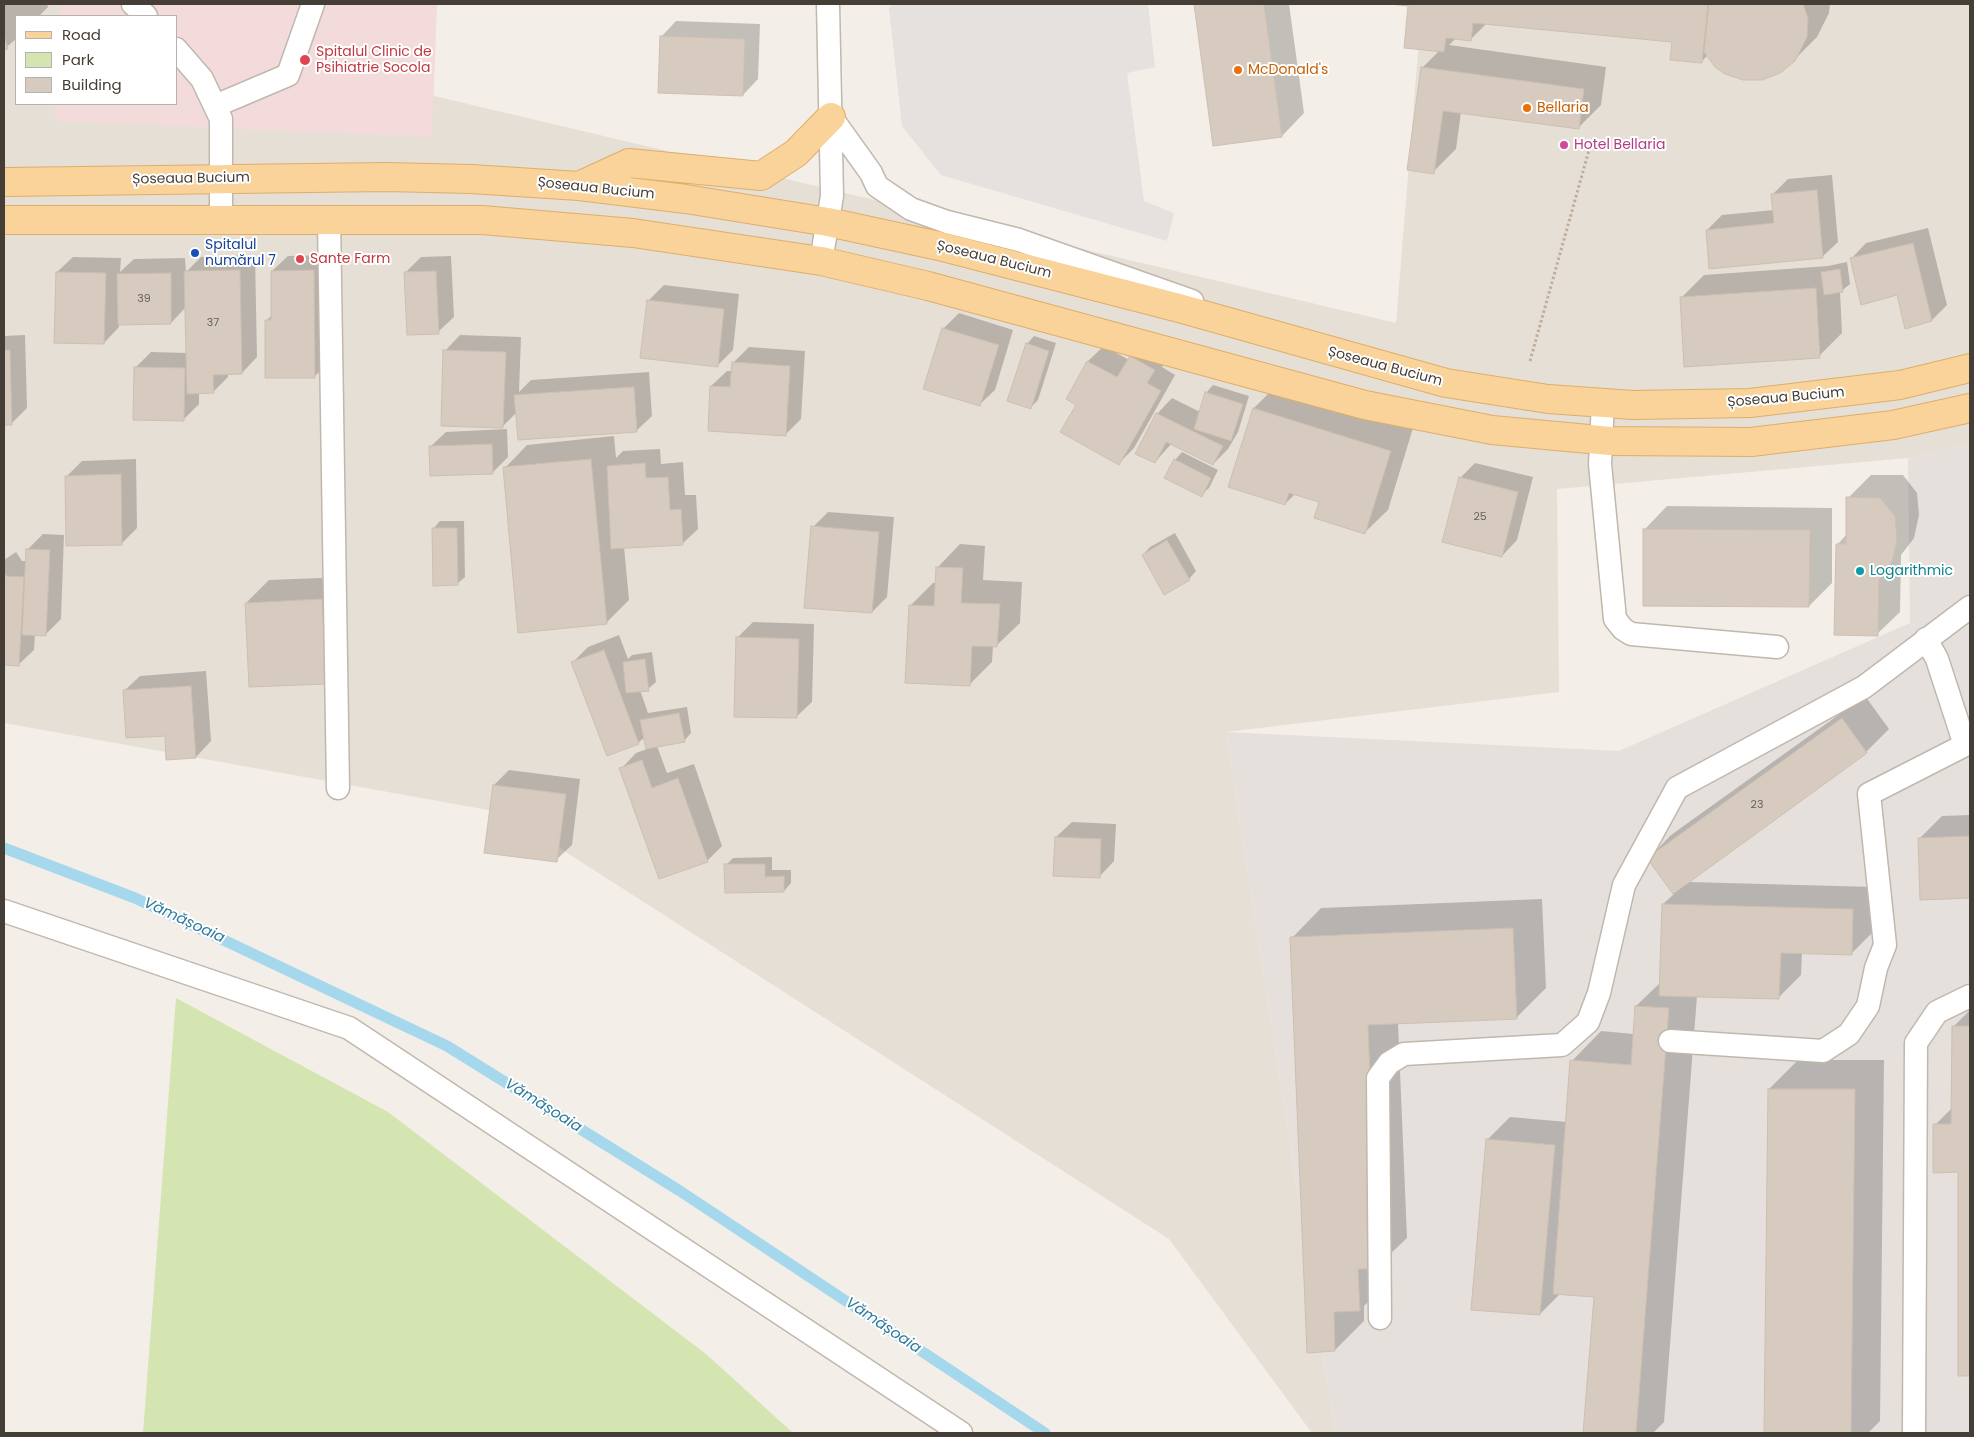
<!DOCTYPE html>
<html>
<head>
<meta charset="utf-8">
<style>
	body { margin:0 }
	#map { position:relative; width:1974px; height:1437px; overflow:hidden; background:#f3eee7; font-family:Poppins,sans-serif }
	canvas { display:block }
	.frame { position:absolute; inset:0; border:5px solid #453e36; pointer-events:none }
	.legend { position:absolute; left:15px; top:15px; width:162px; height:90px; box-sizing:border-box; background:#fff; border:1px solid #b5b2af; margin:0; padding:6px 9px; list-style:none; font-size:15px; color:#453e36 }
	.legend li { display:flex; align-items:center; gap:10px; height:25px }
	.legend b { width:25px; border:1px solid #b5b2af }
</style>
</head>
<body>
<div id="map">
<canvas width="1974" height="1437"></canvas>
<div class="frame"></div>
<ul class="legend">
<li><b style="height:6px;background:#f9d399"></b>Road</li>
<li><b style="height:14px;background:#d4e5b1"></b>Park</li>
<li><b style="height:14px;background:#d7cbc0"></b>Building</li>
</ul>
</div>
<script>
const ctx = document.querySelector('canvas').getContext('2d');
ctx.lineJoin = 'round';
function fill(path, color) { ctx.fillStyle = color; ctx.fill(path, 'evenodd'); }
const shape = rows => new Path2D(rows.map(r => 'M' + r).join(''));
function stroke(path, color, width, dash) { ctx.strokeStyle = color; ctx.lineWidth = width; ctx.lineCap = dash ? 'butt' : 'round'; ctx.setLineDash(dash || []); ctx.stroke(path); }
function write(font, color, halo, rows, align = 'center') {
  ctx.font = font + ' Poppins,sans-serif'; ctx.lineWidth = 4; ctx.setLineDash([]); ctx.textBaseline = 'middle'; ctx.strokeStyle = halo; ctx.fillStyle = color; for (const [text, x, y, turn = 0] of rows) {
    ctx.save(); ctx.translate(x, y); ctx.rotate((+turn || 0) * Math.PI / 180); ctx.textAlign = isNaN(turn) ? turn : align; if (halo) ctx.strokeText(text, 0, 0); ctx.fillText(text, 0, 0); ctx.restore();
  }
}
fill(shape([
	[4,4,59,4,59,16,16,16,16,104,55,104,55,121,379,83,1396,323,1422,4,1970,4,1970,444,1908,458,1557,489,1559,692,1226,732,1335,1433,1312,1433,1169,1239,505,813,4,723]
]), '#e6dfd5');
fill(shape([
	[1970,444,1970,1433,1335,1433,1226,732,1619,751,1910,623,1908,458]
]), '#e5e0dc');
fill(shape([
	[59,4,437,4,432,137,55,121,55,104,176,104,176,16,59,16]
]), '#f3dbdb');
fill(shape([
	[176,998,388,1112,706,1354,793,1433,143,1433]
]), '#d4e5b1');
fill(shape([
	[892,4,1148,4,1155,67,1127,73,1144,201,1174,213,1167,241,941,175,902,126,889,8]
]), '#e4e1df');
fill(shape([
	[4,4,47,4,48,7,39,16,16,16,16,39,4,49],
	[1195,4,1289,4,1304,113,1282,136,1215,145],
	[1400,4,1830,4,1829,13,1817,37,1794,60,1708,55,1701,62,1673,41,1487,23,1471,39,1456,38,1449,45,1606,67,1601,105,1578,128,1461,112,1456,149,1433,172,1422,68,1440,50,1410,5],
	[676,21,760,24,758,79,743,95,661,37],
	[1832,175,1838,242,1822,257,1707,230,1722,215,1774,210,1772,195,1788,179],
	[1928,228,1947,305,1932,320,1851,259,1866,243],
	[255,255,257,357,242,373,228,373,228,377,213,392,199,392,199,404,183,420,136,367,151,352,187,353,186,307,171,323,119,324,119,327,104,343,57,272,73,257,121,258,120,272,134,259,185,258,186,272,201,257],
	[328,255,330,361,315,376,266,321,273,314,272,271,288,256],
	[451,256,454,317,438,332,405,273,421,257],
	[1847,262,1850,284,1840,292,1842,333,1819,356,1681,298,1704,275,1828,266],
	[664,285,739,294,733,350,717,366,648,301],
	[959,313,1013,330,995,390,979,405,943,329],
	[25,335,27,408,11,424,4,424,4,336],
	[460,335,521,337,519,392,531,380,649,372,652,416,636,431,517,412,503,426,445,351],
	[1034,336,1056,343,1038,400,1031,407,1027,344],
	[1146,341,1169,354,1162,367,1175,375,1134,448,1119,463,1078,404,1068,399,1088,361,1104,346,1129,360],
	[749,347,805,351,801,419,785,435,711,386,727,371,733,371,733,363],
	[1213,385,1249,396,1238,432,1228,449,1213,464,1172,443,1155,462,1157,414,1172,398,1200,412,1206,393],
	[1276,386,1413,428,1388,510,1365,532,1320,501,1295,494,1285,504,1254,408],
	[507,429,508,457,493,472,430,447,446,432],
	[614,436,616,458,623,451,660,449,661,464,683,462,685,495,696,495,698,529,682,544,624,547,629,600,606,623,505,468,527,445],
	[1182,452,1218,470,1209,488,1201,495,1175,460],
	[136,459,137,528,122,543,67,476,82,461],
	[1475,463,1533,477,1517,540,1502,556,1460,478],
	[1871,475,1903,475,1917,493,1919,515,1914,538,1901,555,1900,612,1877,634,1837,545,1847,534,1848,498],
	[1667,506,1832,508,1832,583,1809,606,1645,529],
	[828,512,894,517,887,597,872,612,813,527],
	[440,521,464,521,465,577,457,584,433,529],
	[1175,533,1196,571,1189,579,1143,555,1150,547],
	[43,534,64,535,61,619,45,635,35,634,34,650,18,665,4,664,4,560,16,552,22,561,27,561,28,549],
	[960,544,985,546,983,580,1022,582,1020,623,997,645,993,645,992,662,969,685,910,606,933,583,937,583,938,567],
	[345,577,348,660,326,683,246,603,269,580],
	[753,622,814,624,812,702,796,717,738,637],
	[619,635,628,659,632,655,652,652,656,682,648,689,640,690,648,713,687,707,691,733,684,741,657,746,667,773,694,764,722,846,707,861,621,769,636,753,647,749,645,737,638,743,573,662,588,647],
	[206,671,211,741,196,757,166,734,124,691,140,676],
	[1865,696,1889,729,1866,752,1688,882,1875,887,1874,931,1851,954,1802,952,1801,975,1778,998,1697,996,1664,1422,1653,1433,1584,1433,1595,1296,1561,1293,1540,1314,1487,1140,1510,1117,1567,1122,1572,1061,1601,1031,1634,1034,1636,1006,1661,982,1663,904,1674,894,1649,858,1671,835],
	[509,770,580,779,572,845,556,860,494,785],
	[1970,815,1970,897,1922,899,1919,839,1942,816],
	[1072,822,1116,824,1114,861,1099,877,1056,837],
	[772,857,772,870,791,870,791,883,784,891,726,865,733,858],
	[1542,899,1546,988,1516,1018,1398,1023,1407,1238,1388,1256,1390,1280,1364,1306,1364,1321,1335,1350,1292,938,1321,908],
	[1970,1010,1970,1375,1959,1375,1959,1171,1935,1125,1953,1107,1953,1027],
	[1798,1060,1884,1060,1880,1421,1868,1433,1765,1433,1769,1089]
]), '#0003');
stroke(shape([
	[4,848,135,898,447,1046,680,1191,1045,1433]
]), '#a6d8ed', 11);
const building = shape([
	[1194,4,1264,4,1282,137,1213,146,1194,4],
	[1390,4,1708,4,1702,63,1670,60,1672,42,1473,23,1471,41,1446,38,1444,52,1404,48,1408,6,1390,4],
	[1709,4,1803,4,1808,18,1807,37,1795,61,1780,73,1762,80,1743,80,1725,74,1715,67,1704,52,1709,4],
	[4,35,8,49,4,50,4,35],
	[660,36,745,39,743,96,658,93,660,36],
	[1421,67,1584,89,1579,129,1443,111,1434,174,1407,170,1421,67],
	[1817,190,1823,258,1709,269,1706,230,1774,223,1771,194,1817,190],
	[1913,243,1932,321,1905,329,1897,295,1861,305,1850,258,1913,243],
	[1840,269,1843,292,1824,295,1821,272,1840,269],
	[240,270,242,374,213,375,214,393,187,394,184,271,240,270],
	[314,270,315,378,265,378,265,320,271,320,271,271,314,270],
	[436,271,439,334,407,335,404,272,436,271],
	[56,272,106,273,104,344,54,343,56,272],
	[171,273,171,324,118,325,117,274,171,273],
	[1816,288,1820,358,1684,367,1680,297,1816,288],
	[647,300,724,309,718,367,640,358,647,300],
	[942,328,999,345,980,406,923,389,942,328],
	[1026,343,1049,351,1031,409,1007,401,1026,343],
	[4,350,10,350,12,425,4,425,4,350],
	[443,350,506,352,503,428,441,426,443,350],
	[1130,356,1155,370,1147,383,1161,391,1119,465,1060,432,1076,405,1066,399,1087,361,1117,377,1130,356],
	[732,362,790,366,786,436,708,431,710,386,730,387,732,362],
	[134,367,185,368,184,421,133,420,134,367],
	[634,387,637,432,518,440,514,395,634,387],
	[1205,392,1243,404,1231,441,1194,429,1205,392],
	[1253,408,1391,451,1365,534,1314,518,1319,502,1289,493,1285,505,1228,487,1253,408],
	[1156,413,1223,446,1213,465,1166,442,1155,463,1135,454,1156,413],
	[492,444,493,474,430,476,429,446,492,444],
	[591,459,607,624,518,633,503,467,591,459],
	[1174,459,1211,478,1202,497,1164,478,1174,459],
	[645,463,646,478,668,477,670,510,681,509,683,545,611,549,607,466,645,463],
	[121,474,122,545,66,546,65,476,121,474],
	[1459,477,1518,492,1502,557,1442,542,1459,477],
	[1846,497,1880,498,1895,516,1897,539,1892,562,1879,579,1878,636,1834,635,1836,544,1846,544,1846,497],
	[811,526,879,532,872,613,804,608,811,526],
	[432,528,457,528,458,585,433,586,432,528],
	[1643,529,1810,530,1809,607,1643,606,1643,529],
	[1167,540,1190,580,1164,595,1142,555,1167,540],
	[26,549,50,550,46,636,22,635,26,549],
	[936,567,963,568,961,603,1000,604,997,647,972,646,970,686,905,683,909,605,934,606,936,567],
	[4,572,6,576,24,577,19,666,4,665,4,572],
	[322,599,326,684,249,687,245,603,322,599],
	[736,637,799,639,797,718,734,717,736,637],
	[604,650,639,744,607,756,571,662,604,650],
	[645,659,649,691,626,693,623,662,645,659],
	[191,686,196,758,166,760,165,736,126,738,123,690,191,686],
	[679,713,685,742,646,749,640,720,679,713],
	[1842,718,1867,753,1673,894,1647,858,1842,718],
	[642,760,652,788,678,778,708,862,659,879,619,768,642,760],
	[493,785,566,794,557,862,484,853,493,785],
	[1970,836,1970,898,1920,900,1918,838,1970,836],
	[1055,837,1101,839,1100,878,1053,876,1055,837],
	[724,864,765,864,765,877,784,876,784,892,725,893,724,864],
	[1662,904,1853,909,1852,955,1781,953,1779,999,1659,996,1662,904],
	[1513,928,1517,1019,1368,1025,1378,1269,1358,1269,1360,1311,1334,1312,1335,1351,1307,1353,1290,937,1513,928],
	[1635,1006,1669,1008,1636,1433,1583,1433,1594,1297,1553,1294,1570,1060,1631,1065,1635,1006],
	[1952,1026,1970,1026,1970,1376,1958,1376,1958,1172,1933,1173,1933,1124,1951,1124,1952,1026],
	[1768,1089,1855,1089,1851,1433,1764,1433,1768,1089],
	[1486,1139,1555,1145,1540,1315,1471,1310,1486,1139]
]);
fill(building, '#d7cbc0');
stroke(building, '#cebfb0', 1);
const service = shape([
	[133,4,146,16],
	[176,49,202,79,221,119,221,219],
	[215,106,288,75,313,4],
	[831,117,871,173,877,186,911,209,947,222,1019,240,1192,301],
	[329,219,338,788],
	[821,261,832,196,828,4],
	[1603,403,1600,464,1615,619,1623,629,1631,634,1777,647],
	[4,911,349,1028,961,1433],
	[1670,1041,1823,1051,1849,1034,1868,1006,1876,968,1885,945,1869,794,1965,745,1937,659,1926,639],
	[1380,1318,1378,1078,1389,1063,1404,1054,1562,1045,1588,1022,1599,993,1624,885,1677,788,1864,687,1970,607],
	[1914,1433,1916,1043,1937,1012,1970,996]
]);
const primary = shape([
	[4,182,387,177,471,179,579,186,686,199,828,222,939,246,1179,308,1446,383,1548,399,1633,405,1750,403,1900,385,1970,368],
	[579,186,629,163,761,176,796,153,831,117],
	[4,220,482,220,633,233,821,261,928,286,1365,405,1492,430,1610,441,1751,442,1893,425,1970,408]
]);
stroke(service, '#c1b7ad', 25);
stroke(primary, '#deae6a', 30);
stroke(shape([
	[1530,361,1589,150]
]), '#bfae9c', 3, [2.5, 2.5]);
stroke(service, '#fff', 22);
stroke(primary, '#f9d399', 28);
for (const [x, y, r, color] of [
	[305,60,6,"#e0444e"],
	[1238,70,5,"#e8710a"],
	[1527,108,5,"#e8710a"],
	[1564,145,5,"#d1479c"],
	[195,253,5,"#1a4fb4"],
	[300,259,5,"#e0444e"],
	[1860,571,5,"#0f9aa8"]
]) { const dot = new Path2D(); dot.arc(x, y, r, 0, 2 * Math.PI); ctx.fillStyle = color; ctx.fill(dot); stroke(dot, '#fff', 2); }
write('11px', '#6a6158', null, [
	["39",144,299],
	["37",213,323],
	["25",1480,517],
	["23",1757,805]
]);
write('14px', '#be3a42', '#fff', [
	["Spitalul Clinic de",316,52],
	["Psihiatrie Socola",316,68],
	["Sante Farm",310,259]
], 'left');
write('14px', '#c56008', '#fff', [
	["McDonald's",1248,70],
	["Bellaria",1537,108]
], 'left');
write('14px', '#b23c85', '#fff', [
	["Hotel Bellaria",1574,145]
], 'left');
write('14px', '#453e36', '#fff', [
	["Șoseaua Bucium",191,179,-1],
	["Șoseaua Bucium",596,189,6],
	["Șoseaua Bucium",994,260,14],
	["Șoseaua Bucium",1385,367,15],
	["Șoseaua Bucium",1786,398,-5]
]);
write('14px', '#164399', '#fff', [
	["Spitalul",205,245],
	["numărul 7",205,261]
], 'left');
write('14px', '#0d838f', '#fff', [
	["Logarithmic",1870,571]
], 'left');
write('italic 15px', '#307b9c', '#fff', [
	["Vămășoaia",184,921,25],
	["Vămășoaia",543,1106,32],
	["Vămășoaia",883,1326,34]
]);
</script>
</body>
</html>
